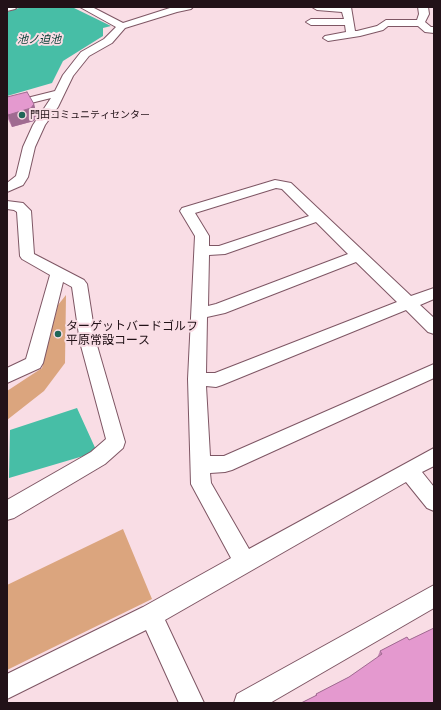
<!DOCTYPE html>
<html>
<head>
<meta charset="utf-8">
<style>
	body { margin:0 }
	#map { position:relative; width:441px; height:710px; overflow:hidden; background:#f9dde5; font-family:Karla,sans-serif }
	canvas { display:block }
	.frame { position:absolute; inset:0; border:8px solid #221218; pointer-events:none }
</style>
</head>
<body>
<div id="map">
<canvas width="441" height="710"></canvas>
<div class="frame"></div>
</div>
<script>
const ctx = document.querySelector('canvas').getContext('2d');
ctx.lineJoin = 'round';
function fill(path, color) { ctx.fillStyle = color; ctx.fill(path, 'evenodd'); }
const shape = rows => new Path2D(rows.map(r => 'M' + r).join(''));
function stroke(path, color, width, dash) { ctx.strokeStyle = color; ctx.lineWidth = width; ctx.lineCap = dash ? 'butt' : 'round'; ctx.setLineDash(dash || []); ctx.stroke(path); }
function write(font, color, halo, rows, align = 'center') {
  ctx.font = font + ' Karla,"Noto Sans JP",sans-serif'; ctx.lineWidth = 4; ctx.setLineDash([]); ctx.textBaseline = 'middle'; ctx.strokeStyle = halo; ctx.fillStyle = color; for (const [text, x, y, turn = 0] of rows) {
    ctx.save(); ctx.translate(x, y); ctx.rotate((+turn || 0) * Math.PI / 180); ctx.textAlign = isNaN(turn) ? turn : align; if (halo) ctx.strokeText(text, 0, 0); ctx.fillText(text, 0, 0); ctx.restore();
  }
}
fill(shape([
	[66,295,65,363,44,391,7,420,7,391,42,368,58,305],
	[123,529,152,599,7,670,7,585]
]), '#dba57e');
fill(shape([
	[22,7,72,7,111,26,103,28,103,36,63,61,52,83,7,96,7,12],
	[77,408,97,452,9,478,10,430]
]), '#47bea6');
const street = shape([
	[7,7,17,7,15,9,7,11,7,7],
	[80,7,92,7,123,23,173,7,193,7,191,9,177,12,125,28,112,43,89,56,73,76,58,107,45,125,35,147,28,177,23,185,7,192,7,183,16,176,23,147,33,125,51,98,7,109,7,103,55,91,63,75,81,52,104,39,116,27,80,7],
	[312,7,351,7,355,31,357,31,377,26,386,20,417,20,419,14,418,7,428,7,429,14,425,22,431,27,434,27,434,33,425,32,418,26,388,26,383,30,360,36,328,41,323,38,325,36,346,32,345,25,311,25,306,22,311,19,344,19,342,12,317,10,312,7],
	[275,180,291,183,411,296,434,288,434,299,420,305,434,318,434,334,428,332,406,310,222,385,216,387,206,386,210,456,224,456,434,364,434,378,232,470,225,472,210,473,211,483,249,549,434,448,434,466,422,472,434,487,434,511,427,508,406,482,165,620,204,703,179,703,146,630,7,699,7,674,143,607,231,558,191,484,188,379,195,236,180,211,182,208,275,180],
	[276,188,282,189,309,216,219,246,209,246,209,236,195,213,276,188],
	[316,222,348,254,216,304,208,306,209,255,225,254,316,222],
	[356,262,397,302,215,373,206,373,207,317,225,313,356,262],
	[7,201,23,203,31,211,34,254,84,280,87,284,96,342,125,442,123,448,105,464,14,518,7,520,7,500,91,452,106,439,80,342,72,287,63,282,43,363,40,368,7,383,7,368,26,359,50,275,22,259,20,256,17,212,14,210,7,209,7,201],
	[434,585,434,608,270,703,234,703,237,694,434,585]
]);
stroke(street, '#7e5664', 2);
fill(street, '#fff');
fill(shape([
	[7,97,34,104,37,116,34,121,12,127,7,117],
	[434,628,434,703,301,703,315,696,316,694,349,677,377,658,380,651,407,637,409,640]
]), '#c484b2');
fill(shape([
	[34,104,37,116,34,121,12,127,8,115]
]), '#a06b91');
const building = shape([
	[27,92,34,104,31,108,8,115,7,111,7,97,27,92],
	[434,628,434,703,301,703,317,695,316,694,349,677,382,654,380,651,407,637,409,640,434,628]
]);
fill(building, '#e499cf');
stroke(building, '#a06b91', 1);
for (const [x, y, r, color] of [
	[22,115,4,"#206658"],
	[58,334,4,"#206658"]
]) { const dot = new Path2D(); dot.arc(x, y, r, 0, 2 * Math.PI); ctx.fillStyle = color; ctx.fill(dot); stroke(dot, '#f9dde5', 1.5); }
write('10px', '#221218', '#f9dde5', [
	["門田コミュニティセンター",30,115]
], 'left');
write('italic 11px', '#013a30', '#f9dde5', [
	["池ノ迫池",39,40]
]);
write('12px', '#221218', '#f9dde5', [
	["ターゲットバードゴルフ",66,327],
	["平原常設コース",66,341]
], 'left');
</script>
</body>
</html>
